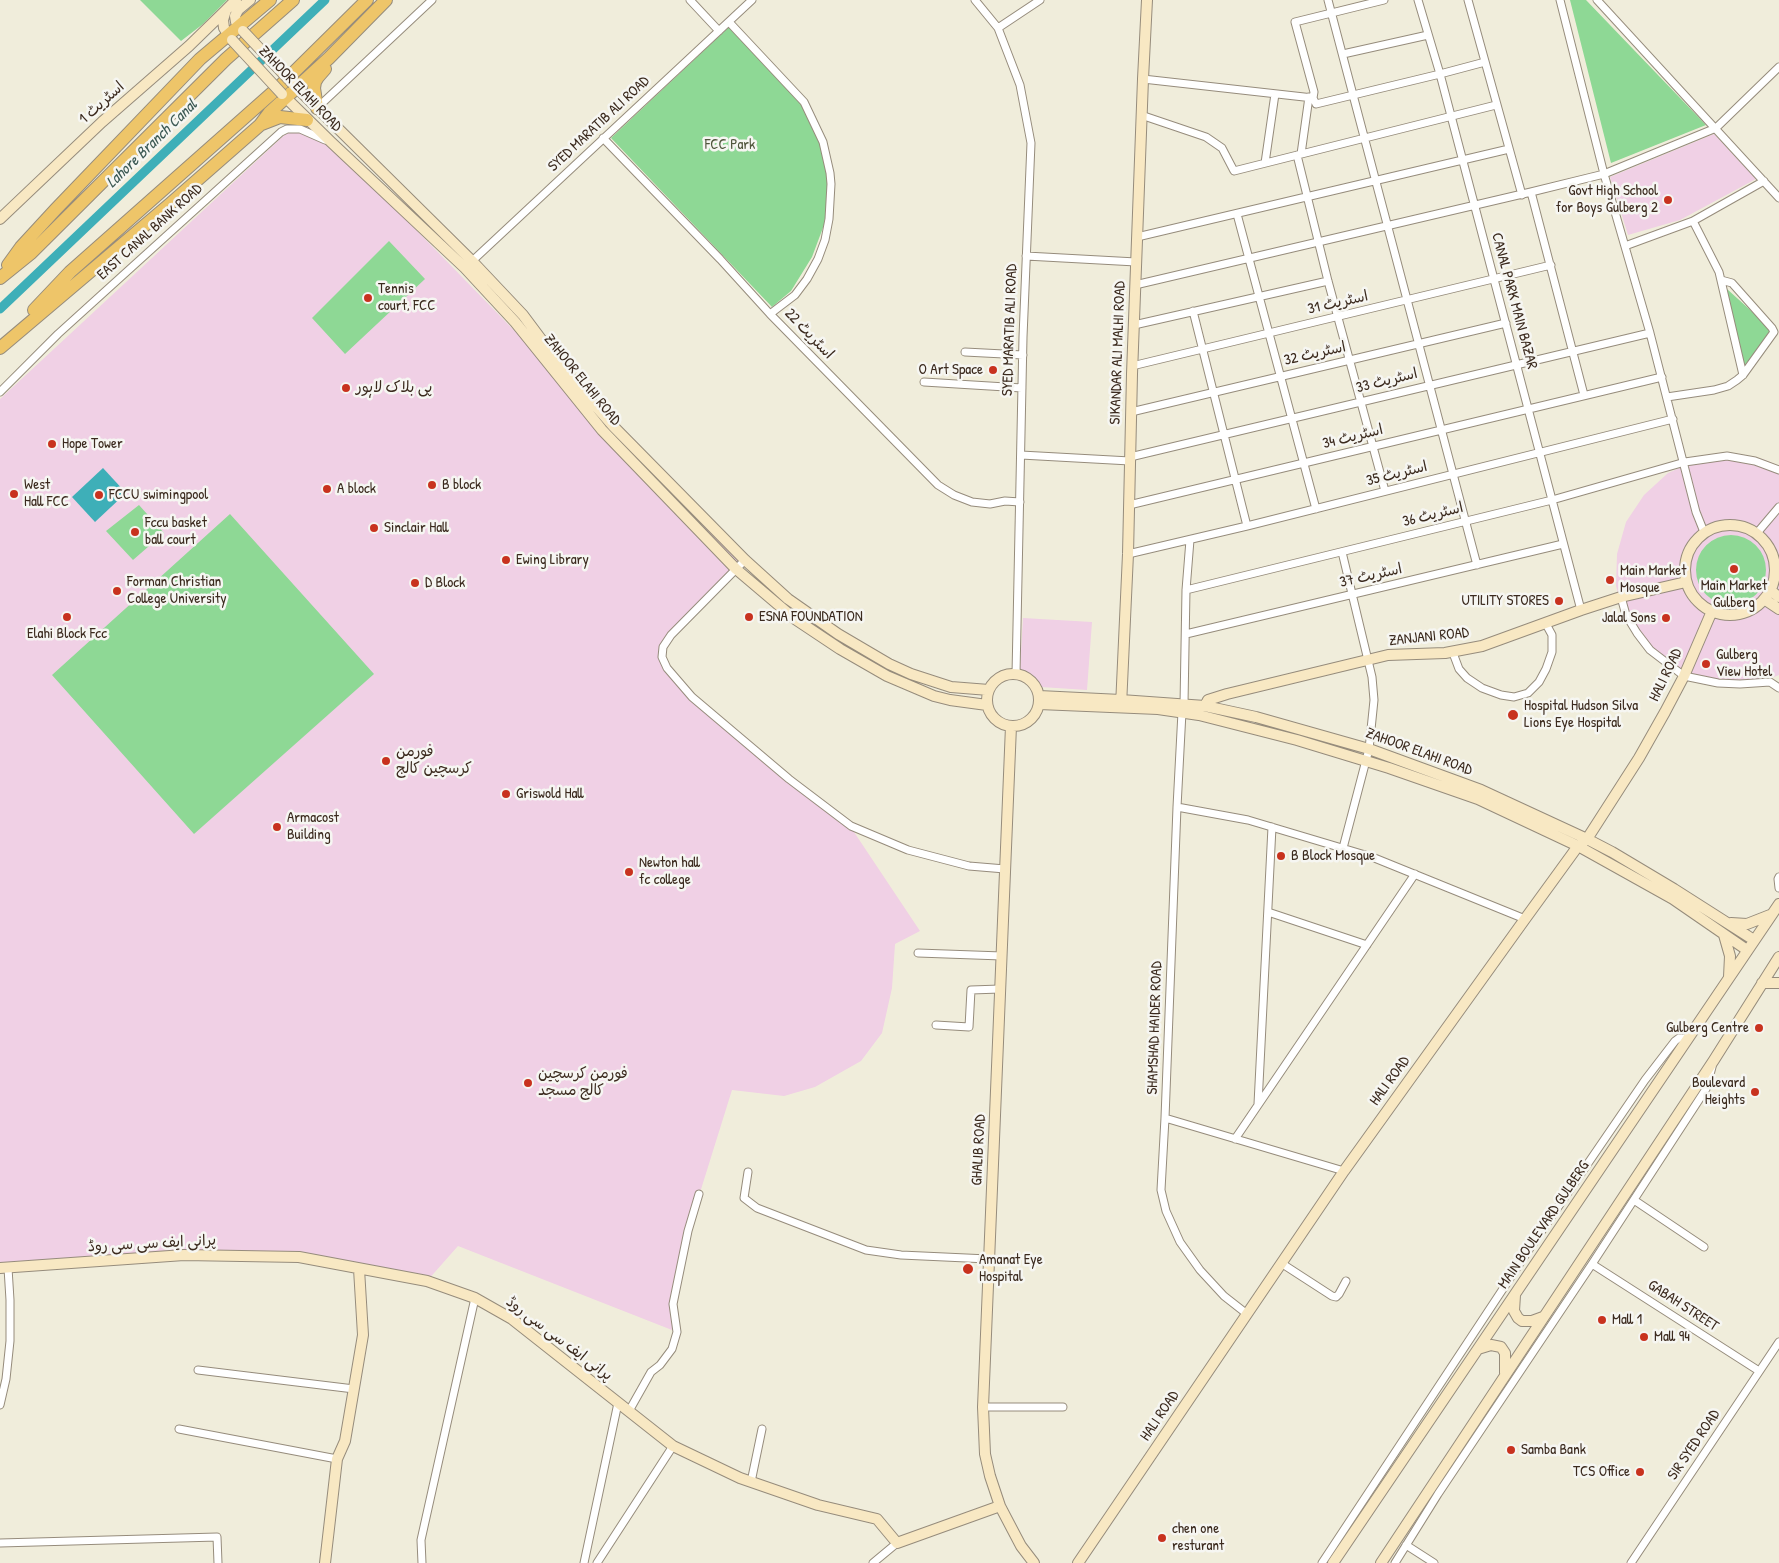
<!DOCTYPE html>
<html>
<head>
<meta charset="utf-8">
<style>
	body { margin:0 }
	canvas { display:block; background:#f0eddb }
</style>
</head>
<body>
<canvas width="1779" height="1563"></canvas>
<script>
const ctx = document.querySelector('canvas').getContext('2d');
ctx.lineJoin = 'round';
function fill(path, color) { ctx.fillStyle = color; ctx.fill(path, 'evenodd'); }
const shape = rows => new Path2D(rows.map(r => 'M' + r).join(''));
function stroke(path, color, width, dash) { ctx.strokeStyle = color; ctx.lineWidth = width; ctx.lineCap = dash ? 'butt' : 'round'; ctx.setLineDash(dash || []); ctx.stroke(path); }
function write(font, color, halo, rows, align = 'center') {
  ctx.font = font + ' "Patrick Hand","Playpen Sans Arabic",sans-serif'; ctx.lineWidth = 5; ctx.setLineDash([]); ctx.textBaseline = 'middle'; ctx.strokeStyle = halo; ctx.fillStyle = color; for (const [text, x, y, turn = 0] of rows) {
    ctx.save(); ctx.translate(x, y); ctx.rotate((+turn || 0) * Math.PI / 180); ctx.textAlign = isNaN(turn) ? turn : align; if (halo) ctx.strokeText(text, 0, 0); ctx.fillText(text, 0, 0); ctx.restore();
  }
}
fill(shape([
	[305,116,743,565,671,635,662,657,692,697,850,826,920,931,895,944,892,988,882,1033,861,1061,815,1087,784,1096,732,1090,688,1231,673,1304,677,1332,458,1246,427,1281,299,1257,184,1255,0,1268,0,399],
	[1714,134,1756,179,1680,220,1628,235,1610,177],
	[1731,455,1763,459,1779,466,1779,675,1762,682,1729,686,1667,667,1625,618,1616,586,1617,554,1626,522,1644,495,1668,473,1698,460],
	[1023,618,1092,622,1087,690,1041,687,1020,669]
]), '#f0d0e5');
fill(shape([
	[140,0,227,0,203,24,181,41],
	[1570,0,1586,0,1706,125,1611,163],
	[729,27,790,90,805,109,821,145,828,173,828,197,824,225,812,257,791,291,772,307,611,138],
	[389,241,425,279,345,354,312,318],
	[1727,289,1769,327,1771,332,1744,366],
	[139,505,164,533,133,560,106,531],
	[230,514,374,674,194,834,52,675],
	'1696 570a35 35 0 1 1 70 0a35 35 0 1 1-70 0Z'
]), '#8ed895');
fill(shape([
	[103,468,126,493,95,522,72,497]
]), '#3eafb8');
stroke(shape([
	[0,309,325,0]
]), '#3eafb8', 9);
const street = shape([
	[690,0,719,31],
	[975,0,998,28,1020,85,1031,143,1023,337,1016,674],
	[1328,0,1477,565],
	[1418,0,1440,74,1581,610],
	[1468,0,1522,195],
	[1560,0,1604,174,1650,333,1696,512,1704,532],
	[1597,0,1779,198],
	[729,22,804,102,823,142,830,173,831,184,829,219,825,240,818,259,807,279,795,295,770,314],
	[998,28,1040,0],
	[1343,54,1428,35],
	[1143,79,1313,98,1316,104,1440,74,1485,62],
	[1313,98,1314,92,1295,22,1384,0],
	[317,108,432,0],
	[1141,115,1206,137,1222,148,1234,171,1496,105],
	[603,138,720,259,770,314,938,485,954,495,972,502,990,504,1005,501,1020,502],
	[1301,154,1309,97],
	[1297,155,1328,281,1385,491],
	[1265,163,1275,94],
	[1531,192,1584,395],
	[1237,214,1316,509],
	[1693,221,1719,272,1743,375],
	[1137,237,1509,149],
	[1625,246,1693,221,1764,181],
	[1026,256,1136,262],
	[469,264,752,0],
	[1135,285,1531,192,1604,174,1716,128,1779,67],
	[1193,311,1247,526],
	[1134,325,1328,281],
	[965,352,1023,355],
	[1132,366,1551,265],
	[924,382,1022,388],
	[0,392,58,334,281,132,287,129,300,129,325,140],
	[1667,397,1714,390,1728,386,1737,380,1743,375,1774,332,1772,328,1732,283,1721,280],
	[1131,412,1506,323],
	[1021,455,1130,461],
	[1130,457,1650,333],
	[1129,505,1662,377],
	[1757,533,1779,507],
	[1342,552,1372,677,1374,700,1369,749,1343,848],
	[1128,554,1247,526,1673,419],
	[745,560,671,635,663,647,662,657,667,668,692,697,789,779,851,826,908,850,969,866,1005,869],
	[1186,590,1552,500,1685,462,1727,456,1755,461,1779,470],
	[1621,597,1626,615,1637,633,1650,650,1684,676,1718,683,1740,684,1770,682,1779,688],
	[1186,634,1563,544],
	[1453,653,1459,669,1467,678,1482,688,1501,695,1514,697,1528,693,1539,682,1546,669,1552,652,1552,635,1546,624],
	[1184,704,1186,590,1190,540],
	[1182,712,1177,807,1165,1118,1161,1190,1166,1211,1180,1242,1200,1270,1224,1296,1247,1314],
	[1177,807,1248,820,1372,857,1525,919],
	[1779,877,1778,879,1779,888],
	[1268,912,1367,945],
	[918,953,1002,956],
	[936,1025,969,1027,971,990,1000,989],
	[1258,1104,1272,827],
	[1165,1118,1344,1171],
	[1235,1139,1415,874],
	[748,1172,744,1198,757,1208,866,1250,901,1255,988,1259],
	[1634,1200,1704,1247],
	[1281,1263,1332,1296,1336,1297,1339,1294,1346,1281],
	[1592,1264,1759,1371],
	[198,1370,354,1389],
	[0,1405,6,1379,10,1341,10,1300,8,1268],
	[983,1407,1063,1407],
	[629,1411,651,1372,660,1365,672,1349,677,1332,673,1304,688,1231,699,1194],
	[179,1429,337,1459],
	[751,1482,762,1429],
	[0,1543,217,1537,218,1563],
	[1406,1545,1434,1563],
	[422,1563,421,1540,475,1298],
	[584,1563,618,1403],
	[597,1563,673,1446],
	[873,1563,897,1543],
	[1322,1563,1528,1251,1645,1080,1675,1041,1679,1038,1688,1038],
	[1395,1563,1438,1494,1592,1264,1706,1089,1712,1067],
	[1631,1563,1779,1342]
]);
const secondary = shape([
	[243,31,236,22,235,16,238,10,250,0],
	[232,40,224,28,223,20,226,10,236,0],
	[293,84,472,261,523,315,564,370,613,426,745,560,788,599,838,634,889,664,911,674,951,687,989,690],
	[282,94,331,142,465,268,515,322,602,430,736,569,795,619,840,649,887,676,934,696,950,700,987,705],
	[0,219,102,122,189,46,226,10],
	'1685 570a45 45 0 1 1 90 0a45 45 0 1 1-90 0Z',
	[1770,590,1779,597],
	[1764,599,1779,609],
	'987 700a26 26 0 1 1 52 0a26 26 0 1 1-52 0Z',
	[1039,696,1121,700,1205,706,1256,717,1369,749,1481,790,1587,839,1612,852,1674,889,1754,940],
	[1039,704,1158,709,1199,715,1297,740,1389,768,1478,799,1578,846,1673,899,1747,950],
	[1121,706,1128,554,1132,374,1143,79,1147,0],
	[1205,706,1208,700,1227,694,1388,655,1445,653,1482,646,1581,610,1621,597,1686,582],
	[1011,726,983,1407,985,1454,990,1476,1000,1506,1011,1527,1021,1546,1034,1563],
	[1731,923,1747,924,1770,915],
	[1724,935,1730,956,1729,977],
	[1762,983,1779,983],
	[0,1268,184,1255,299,1257,427,1281,475,1298,512,1319,673,1446,740,1478,818,1505,877,1519,897,1543,1000,1506],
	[1515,1295,1514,1311,1518,1318,1522,1321,1532,1321,1543,1317],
	[1478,1349,1491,1345,1501,1347,1505,1353,1505,1373],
	[325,1563,337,1459,345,1441,363,1335,359,1269],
	[1078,1563,1344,1171,1525,919,1578,846,1587,839,1639,758,1665,712,1684,676,1712,611],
	[1333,1563,1779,904],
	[1381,1563,1714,1060,1779,957]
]);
const highway = shape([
	[317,108,314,88,315,82,318,77,325,69],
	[262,124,280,117,307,120],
	[8,265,21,247,56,209,200,59,270,0],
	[0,278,31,253,226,59,293,0],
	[34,310,70,272,280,86,367,0],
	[0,348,170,204,260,125,269,113,329,58,386,0]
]);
stroke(street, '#968c7c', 9);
stroke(secondary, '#968c7c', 12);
stroke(highway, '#968c7c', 14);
stroke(street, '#fff', 7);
stroke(secondary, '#f8e8c3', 10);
stroke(highway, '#eec569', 12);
const secondaryBridge = shape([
	[243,31,293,84],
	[232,40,282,94]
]);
stroke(secondaryBridge, '#968c7c', 12, []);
stroke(secondaryBridge, '#f8e8c3', 10);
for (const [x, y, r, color] of [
	[1668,200,5,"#c8321e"],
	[368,298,5,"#c8321e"],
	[993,370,5,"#c8321e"],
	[346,388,5,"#c8321e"],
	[52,444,5,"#c8321e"],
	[432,485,5,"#c8321e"],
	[327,489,5,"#c8321e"],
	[14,494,5,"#c8321e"],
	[99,495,5,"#c8321e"],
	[374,528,5,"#c8321e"],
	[135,532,5,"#c8321e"],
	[506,560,5,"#c8321e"],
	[1734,569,5,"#c8321e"],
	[1610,580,5,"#c8321e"],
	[415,583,5,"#c8321e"],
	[117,591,5,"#c8321e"],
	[1559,601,5,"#c8321e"],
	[67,617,5,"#c8321e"],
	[749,617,5,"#c8321e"],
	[1666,618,5,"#c8321e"],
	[1706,664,5,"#c8321e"],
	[1513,715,6,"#c8321e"],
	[386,761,5,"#c8321e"],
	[506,794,5,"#c8321e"],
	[277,827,5,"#c8321e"],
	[1281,856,5,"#c8321e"],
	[629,872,5,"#c8321e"],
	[1759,1028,5,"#c8321e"],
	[528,1083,5,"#c8321e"],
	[1755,1092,5,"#c8321e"],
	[968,1269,6,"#c8321e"],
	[1602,1320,5,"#c8321e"],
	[1644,1337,5,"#c8321e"],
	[1511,1450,5,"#c8321e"],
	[1640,1472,5,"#c8321e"],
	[1162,1538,5,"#c8321e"]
]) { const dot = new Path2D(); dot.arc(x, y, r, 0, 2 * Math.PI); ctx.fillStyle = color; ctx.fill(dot); stroke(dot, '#f6f6f2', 2); }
write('15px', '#3b2a1e', '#f6f6f2', [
	["ZAHOOR ELAHI ROAD",300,89,46],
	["اسٹریٹ 1",102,103,-42],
	["SYED MARATIB ALI ROAD",599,124,-43],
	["EAST CANAL BANK ROAD",150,232,-42],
	["CANAL PARK MAIN BAZAR",1514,301,75],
	["اسٹریٹ 31",1338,303,-13],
	["SYED MARATIB ALI ROAD",1010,330,-88],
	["اسٹریٹ 22",809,334,46],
	["SIKANDAR ALI MALHI ROAD",1118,353,-88],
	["اسٹریٹ 32",1315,354,-13],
	["ZAHOOR ELAHI ROAD",582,380,51],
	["اسٹریٹ 33",1387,381,-14],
	["اسٹریٹ 34",1353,437,-14],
	["اسٹریٹ 35",1397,474,-14],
	["اسٹریٹ 36",1433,515,-14],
	["اسٹریٹ 37",1371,576,-13],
	["ZANJANI ROAD",1429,637,-6],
	["HALI ROAD",1666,675,-64],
	["ZAHOOR ELAHI ROAD",1419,752,20],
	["SHAMSHAD HAIDER ROAD",1155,1028,-88],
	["HALI ROAD",1390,1081,-54],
	["GHALIB ROAD",979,1150,-87],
	["MAIN BOULEVARD GULBERG",1544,1225,-56],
	["پرانی ایف سی سی روڈ",152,1244,-3],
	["GABAH STREET",1683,1306,33],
	["پرانی ایف سی سی روڈ",559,1339,37],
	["HALI ROAD",1160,1416,-56],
	["SIR SYED ROAD",1694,1445,-56]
]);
write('15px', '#50563c', '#f6f6f2', [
	["FCC Park",730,145]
]);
write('15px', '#3b2a1e', '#f6f6f2', [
	["Govt High School",1658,191,"right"],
	["for Boys Gulberg 2",1658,208,"right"],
	["Tennis",378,289],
	["court, FCC",378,306],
	["O Art Space",983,370,"right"],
	["پی بلاک لاہور",356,388],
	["Hope Tower",62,444],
	["West",24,485],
	["Hall FCC",24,502],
	["B block",442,485],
	["A block",337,489],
	["FCCU swimingpool",109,495],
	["Fccu basket",145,523],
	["ball court",145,540],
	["Sinclair Hall",384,528],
	["Ewing Library",516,560],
	["Main Market",1620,571],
	["Mosque",1620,588],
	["Forman Christian",127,582],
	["College University",127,599],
	["D Block",425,583],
	["Main Market",1734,586,"center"],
	["Gulberg",1734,603,"center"],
	["UTILITY STORES",1549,601,"right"],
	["ESNA FOUNDATION",759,617],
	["Jalal Sons",1656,618,"right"],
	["Elahi Block Fcc",67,634,"center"],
	["Gulberg",1716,655],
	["View Hotel",1716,672],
	["Hospital Hudson Silva",1524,706],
	["Lions Eye Hospital",1524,723],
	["فورمن",396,752],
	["کرسچین کالج",396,769],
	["Griswold Hall",516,794],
	["Armacost",287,818],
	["Building",287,835],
	["B Block Mosque",1291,856],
	["Newton hall",639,863],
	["fc college",639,880],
	["Gulberg Centre",1749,1028,"right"],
	["فورمن کرسچین",538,1074],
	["کالج مسجد",538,1091],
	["Boulevard",1745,1083,"right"],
	["Heights",1745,1100,"right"],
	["Amanat Eye",979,1260],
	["Hospital",979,1277],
	["Mall 1",1612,1320],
	["Mall 94",1654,1337],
	["Samba Bank",1521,1450],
	["TCS Office",1630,1472,"right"],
	["chen one",1172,1529],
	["resturant",1172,1546]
], 'left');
write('italic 16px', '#3c5954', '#f6f6f2', [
	["Lahore Branch Canal",152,144,-44]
]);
</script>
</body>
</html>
